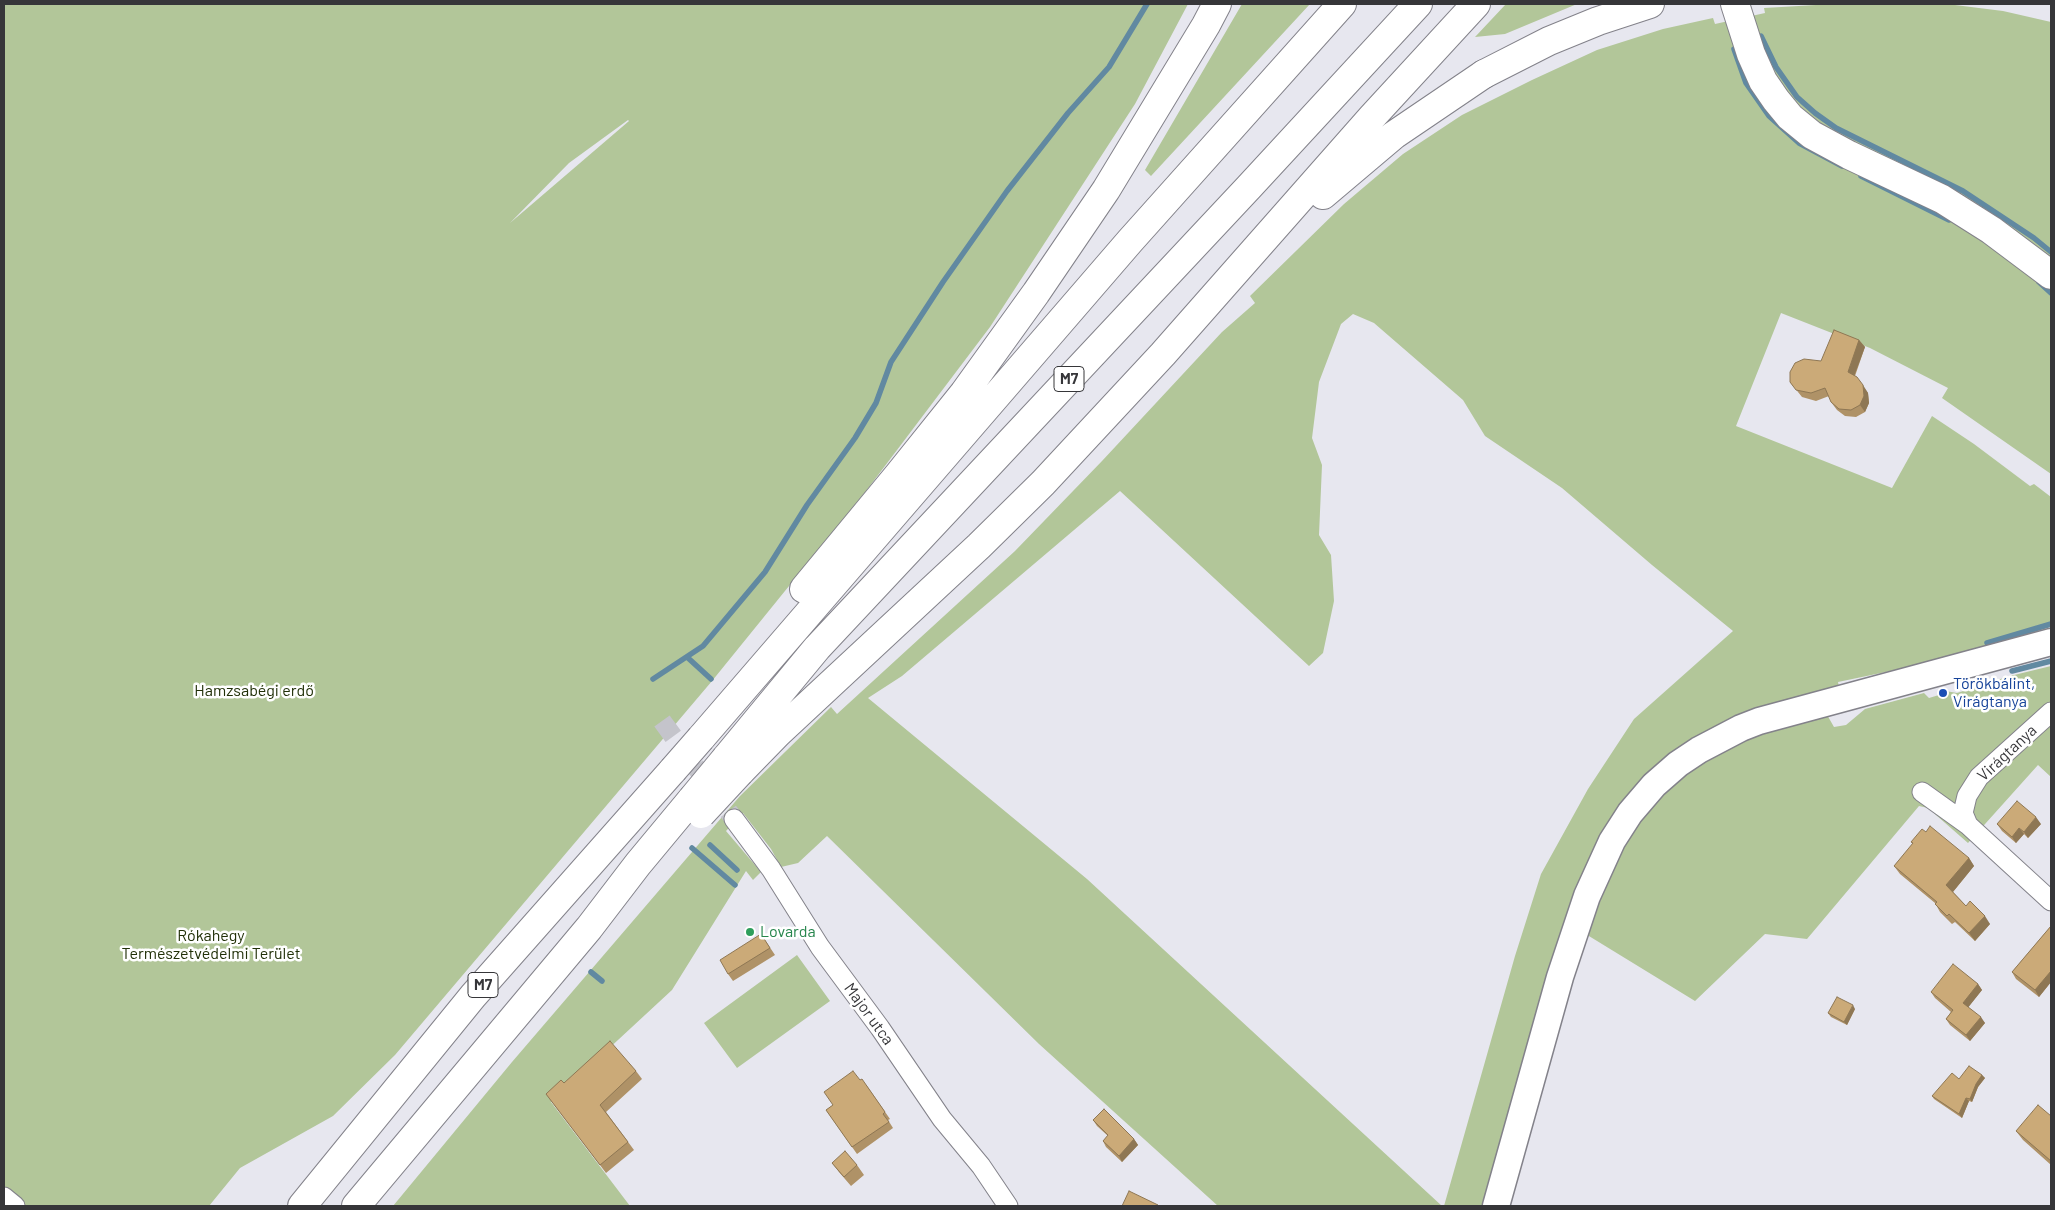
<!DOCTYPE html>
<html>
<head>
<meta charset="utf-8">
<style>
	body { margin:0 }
	#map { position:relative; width:2055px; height:1210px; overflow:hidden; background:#e7e7ef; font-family:Barlow,sans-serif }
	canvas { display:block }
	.frame { position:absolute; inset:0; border:5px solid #363639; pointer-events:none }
</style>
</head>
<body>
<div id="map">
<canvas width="2055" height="1210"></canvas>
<div class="frame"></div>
</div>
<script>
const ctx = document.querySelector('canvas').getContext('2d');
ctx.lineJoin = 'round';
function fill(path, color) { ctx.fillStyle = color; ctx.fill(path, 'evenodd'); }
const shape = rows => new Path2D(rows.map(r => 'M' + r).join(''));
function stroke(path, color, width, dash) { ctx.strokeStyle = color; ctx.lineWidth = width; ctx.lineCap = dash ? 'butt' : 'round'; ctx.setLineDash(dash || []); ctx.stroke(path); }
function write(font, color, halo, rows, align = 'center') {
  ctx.font = font + ' Barlow,sans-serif'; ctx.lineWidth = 5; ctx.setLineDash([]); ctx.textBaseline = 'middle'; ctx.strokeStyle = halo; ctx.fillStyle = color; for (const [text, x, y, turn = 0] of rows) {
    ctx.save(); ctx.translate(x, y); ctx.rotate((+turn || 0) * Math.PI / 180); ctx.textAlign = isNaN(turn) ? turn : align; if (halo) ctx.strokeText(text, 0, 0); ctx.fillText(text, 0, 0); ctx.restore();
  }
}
fill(shape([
	[4,4,1188,4,1135,104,990,327,866,491,712,681,395,1055,333,1116,240,1168,209,1206,15,1206,4,1197],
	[628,120,629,121,510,223,569,163],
	[1242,4,1310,4,1151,176,1145,170],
	[1506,4,1577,4,1505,34,1475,37],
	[1833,4,1955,5,2003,11,2051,22,2051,474,1942,398,1948,388,1870,348,1781,313,1736,426,1892,488,1932,416,1974,444,2030,486,2034,484,2051,497,2051,626,2017,639,1900,669,1838,682,1839,687,1786,702,1622,811,1489,1206,1444,1206,1515,956,1541,874,1588,789,1634,719,1733,631,1652,565,1562,488,1485,436,1463,400,1374,323,1353,314,1341,324,1319,382,1312,438,1322,465,1319,535,1331,555,1334,601,1323,653,1309,666,1120,491,902,676,868,698,1087,879,1442,1206,1218,1206,1039,1044,827,836,798,863,781,867,771,849,743,813,726,831,761,872,753,880,746,871,672,990,551,1102,630,1206,393,1206,512,1062,740,796,831,707,837,714,1015,551,1102,461,1222,332,1255,303,1250,296,1344,204,1403,154,1462,115,1532,80,1597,50,1663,29,1713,18,1715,24,1765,13,1764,8],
	[2051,666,2051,777,2038,765,1968,843,1928,808,1919,806,1807,939,1765,934,1695,1001,1584,933,1630,833,1665,789,1702,761,1762,731,1826,713,1834,727,1846,725,1865,709,1924,693,1929,698,1939,695,1940,690,1957,693,2010,676],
	[797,955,830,1001,737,1068,704,1023]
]), '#b2c699');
stroke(shape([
	[1761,36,1776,67,1797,97,1815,113,1836,128,1963,191,2034,238,2051,252],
	[1734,49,1746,83,1769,116,1799,143,1842,166],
	[1861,176,1949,220],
	[2039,282,2051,293],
	[1987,643,2051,624],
	[687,657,711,679],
	[2012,671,2051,661],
	[653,679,703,646,765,572,807,505,855,438,876,403,891,362,943,282,1007,191,1068,113,1109,67,1147,4],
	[710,845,737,870],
	[692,848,735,885],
	[591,972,602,981]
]), '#6189a1', 5.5);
stroke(shape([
	[662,721,734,819]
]), '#c4c4cb', 19, [19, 9]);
const minor = shape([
	[2051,712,1979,777,1967,796,1963,813,1968,825,2051,901],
	[1922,792,1968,825],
	[734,819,771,869,820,947,880,1028,942,1119,981,1166,1008,1206],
	[4,1197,15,1206]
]);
const secondary = shape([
	[1496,1206,1560,977,1587,896,1612,841,1630,813,1654,785,1678,764,1699,750,1741,728,1759,721,2051,642]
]);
const trunk = shape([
	[1484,74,1549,41,1598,21,1650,4]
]);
const motorway = shape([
	[1735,4,1751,54,1763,81,1776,100,1790,117,1812,135,1849,155,1942,199,1991,230,2051,275],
	[1323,195,1394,135,1484,74],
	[804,589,899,474,964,393,1036,293,1106,190,1206,25,1217,4],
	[701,738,1130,241,1342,4],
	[726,758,817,648,1249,187,1418,4],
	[740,772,778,733,979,546,1043,483,1163,354,1372,117,1476,4],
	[302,1206,473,996,673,770],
	[356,1206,589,928,638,864,692,799]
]);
stroke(minor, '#83828a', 21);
stroke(secondary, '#83828a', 29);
stroke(trunk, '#83828a', 30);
stroke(motorway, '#83828a', 30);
stroke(minor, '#fff', 19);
stroke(secondary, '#fff', 26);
stroke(trunk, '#fff', 28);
stroke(motorway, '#fff', 28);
const motorwayBridge = shape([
	[673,770,701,738],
	[692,799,726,758],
	[701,814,740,772]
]);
stroke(motorwayBridge, '#83828a', 30, []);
stroke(motorwayBridge, '#fff', 28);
fill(shape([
	[1859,340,1865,347,1855,376,1868,393,1869,403,1865,412,1856,417,1845,416,1837,410,1831,402,1829,396,1816,401,1802,397,1790,382,1821,361],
	[1997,824,2041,824,2028,838,2024,834,2016,843,2002,831],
	[1926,832,1969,858,1974,866,1953,892,1966,906,1990,924,1975,941,1955,922,1952,924,1940,912,1935,903,1900,874,1894,866,1913,844,1911,842],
	[2051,926,2051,982,2039,997,2016,979,2012,972],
	[761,934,775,955,733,981,728,974],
	[1978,984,1982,990,1968,1007,1985,1023,1970,1041,1950,1025,1946,1019,1951,1012,1935,998,1931,992],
	[1855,1009,1847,1025,1831,1017,1828,1013],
	[636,1071,642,1079,606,1112,634,1150,606,1173,546,1094,564,1083],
	[1982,1075,1985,1078,1978,1087,1972,1102,1969,1101,1962,1118,1934,1099,1932,1096,1959,1079],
	[860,1080,867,1086,890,1119,888,1120,893,1128,857,1154,826,1110,833,1105],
	[2051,1116,2051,1165,2023,1140,2016,1131],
	[1093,1120,1134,1139,1138,1145,1122,1162,1106,1147,1103,1141,1108,1136,1097,1126],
	[832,1163,857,1165,864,1175,851,1186,839,1172]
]), '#af9267');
fill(shape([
	[1859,340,1865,347,1853,379,1848,372],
	[1863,385,1868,393,1869,403,1865,412,1860,405],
	[2036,817,2041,824,2028,838,2024,832],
	[2019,828,2024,834,2016,843,2012,837],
	[1969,858,1974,866,1952,893,1946,885],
	[1985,916,1990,924,1975,941,1969,933],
	[2051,971,2051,982,2039,997,2035,990],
	[1978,984,1982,990,1967,1009,1963,1003],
	[1853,1005,1855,1009,1847,1025,1844,1022],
	[1981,1017,1985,1023,1970,1041,1966,1035],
	[1982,1075,1985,1078,1978,1087,1972,1102,1970,1099,1976,1084],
	[1966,1098,1969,1101,1962,1118,1959,1114],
	[1134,1139,1138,1145,1122,1162,1119,1156]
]), '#8e7754');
const building = shape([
	[1834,330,1859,340,1848,372,1857,377,1863,385,1864,396,1860,405,1851,410,1839,409,1831,402,1825,388,1811,393,1796,390,1790,382,1790,372,1795,363,1804,359,1821,361,1834,330],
	[2017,801,2036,817,2024,832,2019,828,2012,837,1997,824,2017,801],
	[1930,826,1969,858,1946,885,1966,906,1970,901,1985,916,1969,933,1949,914,1947,916,1935,904,1937,902,1894,866,1913,843,1911,842,1922,829,1926,832,1930,826],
	[2051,926,2051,971,2035,990,2012,972,2051,926],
	[761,934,770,948,728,974,720,960,761,934],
	[1953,964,1978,984,1963,1003,1981,1017,1966,1035,1946,1019,1953,1010,1931,992,1953,964],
	[1837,997,1853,1005,1844,1022,1828,1013,1837,997],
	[610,1041,636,1071,600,1105,628,1142,600,1165,546,1094,561,1080,564,1083,610,1041],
	[1969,1066,1982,1075,1976,1084,1970,1099,1966,1098,1959,1114,1932,1096,1952,1073,1959,1079,1969,1066],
	[853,1071,860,1080,862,1079,885,1112,883,1114,889,1122,852,1147,826,1110,833,1105,824,1092,853,1071],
	[2038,1105,2051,1116,2051,1161,2016,1131,2038,1105],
	[1104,1109,1134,1139,1119,1156,1103,1141,1108,1135,1093,1120,1104,1109],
	[845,1151,857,1165,844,1177,832,1163,845,1151],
	[1129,1191,1158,1205,1156,1206,1122,1206,1129,1191]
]);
fill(building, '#cbaa78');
stroke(building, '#8e7754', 1);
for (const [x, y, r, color] of [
	[1943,693,5,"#1a4fb4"],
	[750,932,5,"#2e9e5b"]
]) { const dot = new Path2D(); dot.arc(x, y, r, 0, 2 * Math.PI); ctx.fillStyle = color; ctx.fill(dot); stroke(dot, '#fff', 2); }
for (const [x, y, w] of [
	[1069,379,30],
	[483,985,30]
]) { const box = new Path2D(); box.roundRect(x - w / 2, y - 12.5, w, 25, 4); ctx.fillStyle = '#fff'; ctx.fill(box); stroke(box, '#363639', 1); }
write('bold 15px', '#363639', null, [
	["M7",1069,379],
	["M7",483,985]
]);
write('16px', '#164399', '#fff', [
	["Törökbálint,",1953,684],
	["Virágtanya",1953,702]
], 'left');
write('16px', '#213008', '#fff', [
	["Hamzsabégi erdő",254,691],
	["Rókahegy",211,936],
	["Természetvédelmi Terület",211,954]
]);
write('16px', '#363639', '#fff', [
	["Virágtanya",2007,753,-43],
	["Major utca",869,1014,54]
]);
write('16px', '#27864d', '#fff', [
	["Lovarda",760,932]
], 'left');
</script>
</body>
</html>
